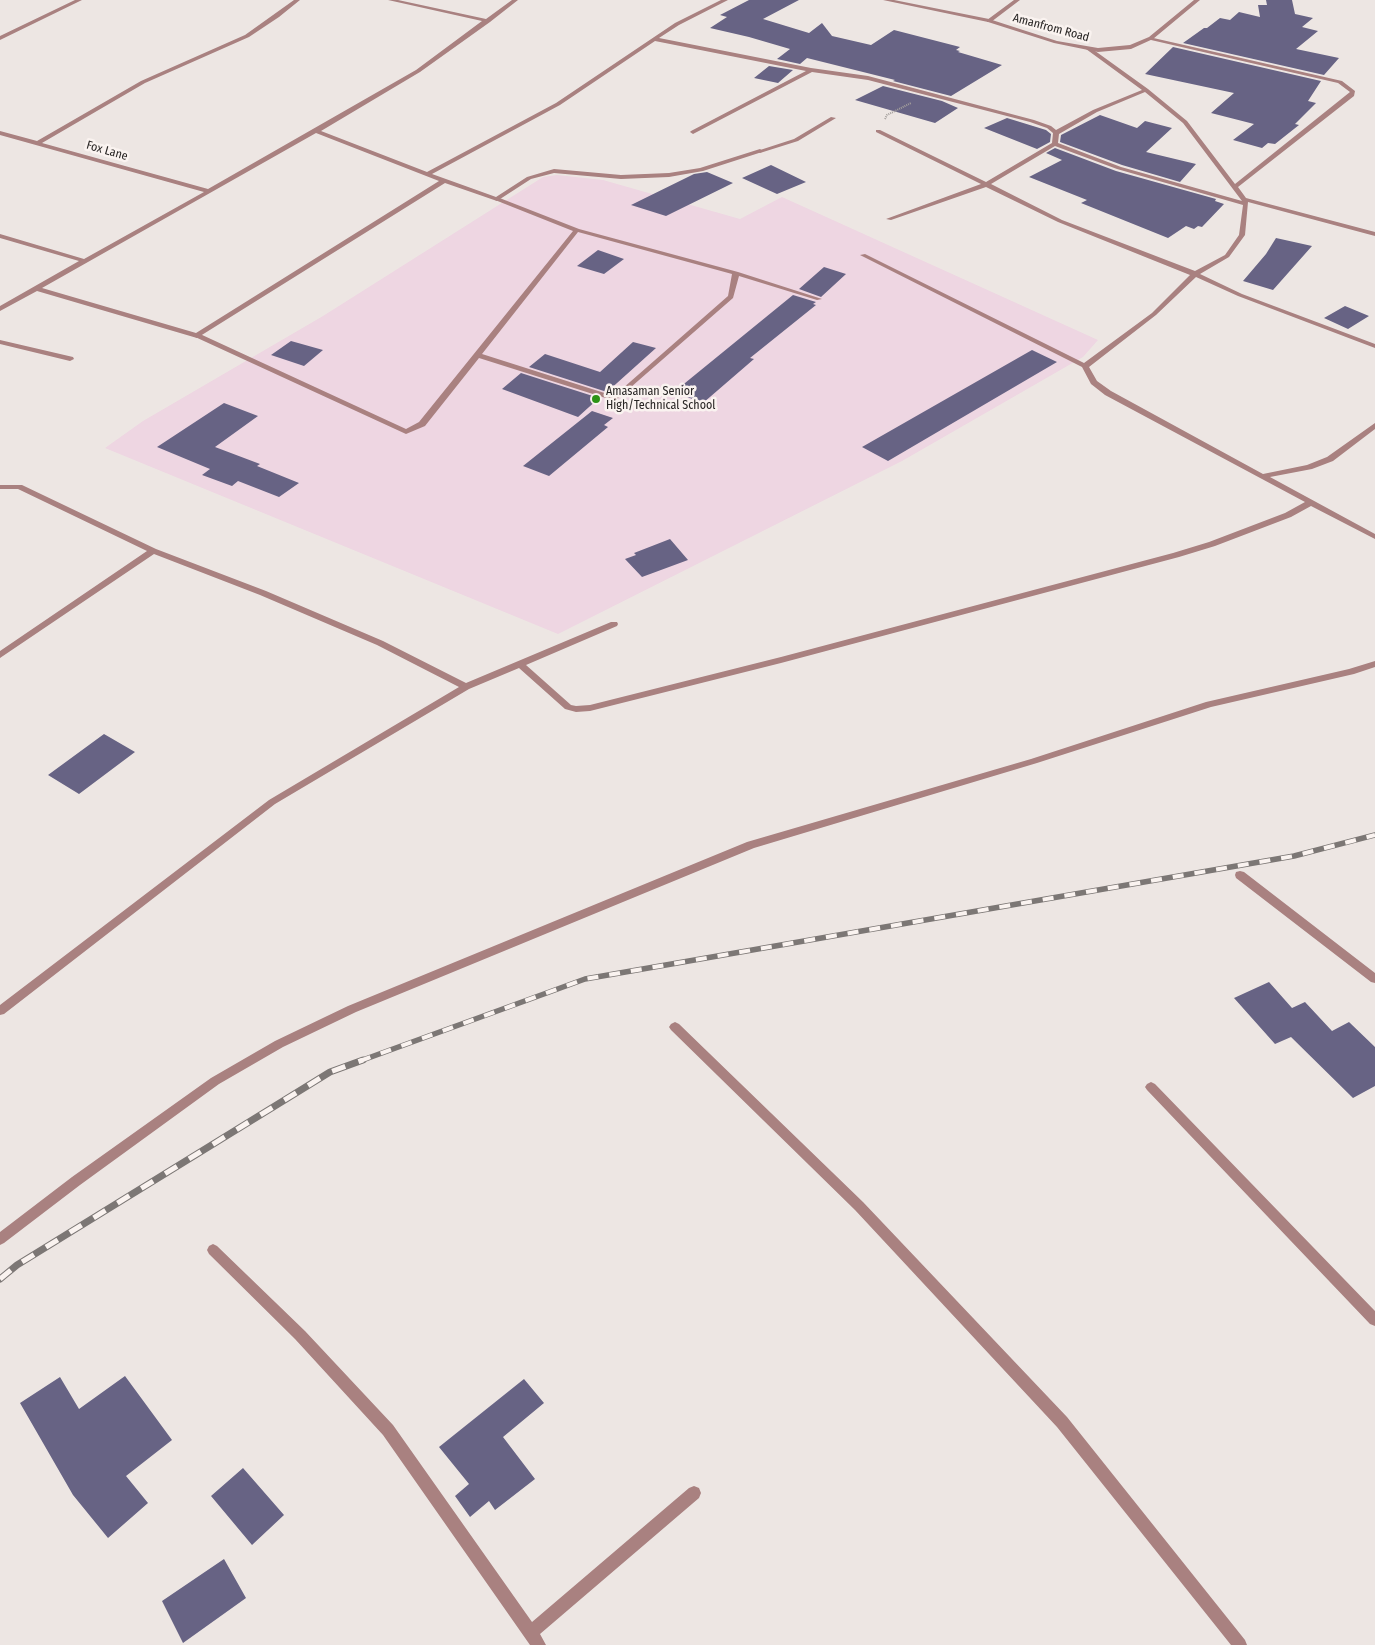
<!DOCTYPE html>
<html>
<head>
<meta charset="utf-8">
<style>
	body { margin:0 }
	canvas { display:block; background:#ede6e3 }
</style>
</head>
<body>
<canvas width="1375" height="1645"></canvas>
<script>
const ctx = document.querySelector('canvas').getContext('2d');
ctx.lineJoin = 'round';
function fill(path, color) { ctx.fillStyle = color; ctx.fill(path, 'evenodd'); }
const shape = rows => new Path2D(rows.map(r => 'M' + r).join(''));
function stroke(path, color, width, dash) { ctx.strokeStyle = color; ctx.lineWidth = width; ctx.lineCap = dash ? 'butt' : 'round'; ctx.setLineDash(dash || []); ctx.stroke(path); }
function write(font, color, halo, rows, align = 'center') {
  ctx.font = font + ' "Fira Sans Condensed",sans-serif'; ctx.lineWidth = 5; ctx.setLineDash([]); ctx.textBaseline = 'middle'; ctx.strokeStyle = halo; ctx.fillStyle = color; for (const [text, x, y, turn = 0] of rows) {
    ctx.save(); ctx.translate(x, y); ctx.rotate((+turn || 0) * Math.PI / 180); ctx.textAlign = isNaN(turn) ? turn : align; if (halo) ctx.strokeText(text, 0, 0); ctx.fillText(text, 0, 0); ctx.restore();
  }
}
fill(shape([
	[557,175,603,180,740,219,782,197,1098,340,1083,357,902,461,558,634,105,448,143,421,323,316,543,177]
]), '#eed6e2');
fill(shape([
	[749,0,799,0,763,19,809,33,822,23,832,36,871,45,894,30,960,47,956,50,960,51,958,52,1002,65,951,96,893,81,895,80,807,58,800,64,777,59,790,49,749,37,710,28,727,17,720,15],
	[1266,0,1292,0,1295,14,1313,18,1302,27,1318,31,1296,49,1339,58,1324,75,1183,43,1204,28,1207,28,1220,18,1230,20,1239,12,1260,17,1258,5,1267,5],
	[1173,47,1321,81,1308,101,1316,103,1295,124,1299,125,1275,144,1268,143,1262,148,1233,140,1254,124,1211,113,1234,93,1145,74],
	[769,66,793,70,778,83,754,78],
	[883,86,942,101,958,108,935,123,855,100],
	[1100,115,1137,128,1145,121,1172,128,1146,152,1196,164,1180,182,1122,165,1060,142,1061,135],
	[1007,118,1046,130,1051,134,1050,142,1037,149,984,128],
	[1055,148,1116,171,1216,199,1215,201,1224,204,1202,227,1198,226,1194,229,1186,226,1168,238,1081,203,1087,200,1029,177,1062,160,1046,153],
	[771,165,806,182,777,194,742,178],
	[707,172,733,183,666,216,631,205,694,174],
	[1276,238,1312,246,1273,290,1243,281,1266,254],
	[598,250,624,259,604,274,577,266],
	[824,267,846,274,821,297,799,289],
	[793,295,816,302,813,304,816,305,750,358,754,359,703,403,674,392],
	[1345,306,1369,316,1348,329,1324,318],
	[291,341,323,350,304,366,271,355],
	[633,342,656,348,607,392,529,367,545,354,600,372],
	[1032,350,1057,362,888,461,862,447],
	[521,373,599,398,578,417,502,389],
	[224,403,258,416,215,447,260,464,257,466,299,483,279,497,238,481,232,486,202,475,210,469,157,447],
	[592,411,613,418,604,425,608,427,549,476,523,466],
	[670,539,688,560,642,577,625,559,636,555,634,553],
	[104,734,135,752,79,794,48,775],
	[1269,982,1292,1008,1305,1002,1332,1031,1349,1022,1375,1047,1375,1086,1353,1098,1291,1037,1275,1044,1234,998],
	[125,1376,172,1440,126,1476,148,1503,108,1538,73,1495,20,1403,60,1377,79,1409],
	[524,1379,544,1403,503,1437,535,1479,495,1510,489,1501,470,1517,455,1496,469,1484,439,1447],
	[243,1468,284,1515,252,1545,211,1496],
	[224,1559,246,1598,183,1643,162,1601]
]), '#676384');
stroke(shape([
	[885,119,887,115,911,103]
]), '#a5a09d', 2, [1, 1]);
fill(shape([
	[831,117,836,118,798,141,760,153,757,151,794,139,831,117],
	[497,197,579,229,738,272,822,299,817,300,739,276,733,298,615,401,479,358,425,426,406,434,193,336,200,334,406,429,419,422,573,231,495,200,494,199,497,197],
	[578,232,732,274,728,296,614,396,482,354,578,232]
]), '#a98180');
fill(shape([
	[75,0,82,0,0,40,0,36,75,0],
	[294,0,300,0,279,17,249,37,145,83,42,143,208,189,416,70,482,21,388,0,398,0,486,19,512,0,518,0,490,22,420,72,321,131,427,172,556,103,675,23,721,0,728,0,679,25,659,38,811,68,868,76,1034,120,1051,126,1056,130,1093,110,1142,90,1086,49,1091,48,1148,89,1187,121,1235,184,1350,92,1338,83,1151,40,1149,39,1149,37,1342,81,1355,91,1354,96,1238,187,1246,198,1375,232,1375,236,1248,202,1245,235,1229,257,1200,274,1242,294,1375,344,1375,348,1238,296,1196,277,1156,315,1089,367,1097,381,1111,391,1263,474,1307,465,1327,457,1375,423,1375,429,1333,461,1312,469,1270,477,1375,534,1375,539,1311,506,1291,517,1215,546,1179,557,781,663,590,711,576,712,565,709,519,668,469,689,275,804,4,1014,0,1015,0,1005,269,800,459,687,377,645,260,595,154,554,0,658,0,651,147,551,18,489,0,489,0,485,22,485,156,549,266,591,383,641,466,683,611,622,617,622,618,624,617,626,526,665,571,705,576,706,590,705,781,657,1173,553,1209,542,1285,513,1305,502,1105,395,1091,384,1082,367,860,255,865,254,1084,363,1152,313,1190,275,1058,222,986,187,891,220,886,219,981,184,876,132,876,130,880,130,986,182,1052,143,1053,133,1047,128,1030,122,868,80,812,72,693,134,690,132,691,131,806,71,655,41,560,105,432,174,496,197,527,177,554,169,621,175,669,173,700,168,760,149,763,151,762,152,703,171,669,177,621,179,554,173,531,179,497,201,445,183,197,338,37,291,0,311,0,306,79,261,0,238,0,234,84,259,204,192,0,135,0,131,37,141,141,81,245,35,294,0],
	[1145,92,1183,123,1242,201,1121,167,1058,143,1059,134,1097,112,1145,92],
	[316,133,439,181,196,333,42,288,316,133],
	[1055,146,1117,169,1243,205,1239,235,1225,255,1195,271,1062,220,991,184,1055,146],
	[1014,0,1020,0,991,22,987,22,987,20,1014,0],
	[0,340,73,357,74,359,70,361,0,344,0,340],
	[1375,661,1375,667,1354,674,1211,707,1037,763,754,848,356,1012,283,1047,219,1084,80,1185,4,1243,0,1245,0,1232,72,1177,211,1078,275,1041,348,1006,747,842,1031,759,1206,702,1349,669,1375,661],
	[1240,871,1244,872,1375,973,1375,983,1371,982,1236,878,1235,875,1236,872,1240,871],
	[675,1022,679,1024,863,1202,1067,1417,1245,1640,1247,1645,1231,1645,1057,1427,855,1210,671,1030,669,1027,671,1024,675,1022],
	[1151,1082,1155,1084,1375,1311,1375,1326,1370,1324,1147,1090,1145,1087,1147,1084,1151,1082],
	[213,1244,217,1246,305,1331,393,1425,532,1622,689,1488,694,1486,699,1488,701,1493,699,1498,540,1634,546,1645,530,1645,383,1435,295,1339,209,1254,207,1250,209,1246,213,1244]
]), '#a98180');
fill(shape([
	[883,0,894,0,989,19,1057,41,1098,48,1130,45,1149,37,1194,0,1200,0,1153,39,1131,49,1098,52,1054,43,988,22,883,0]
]), '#a98180');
const railFar1 = shape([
	[360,1061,585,979,1294,856,1375,835]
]);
const rail = shape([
	[0,1279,17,1265,330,1072,363,1060]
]);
stroke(railFar1, '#7c7775', 5.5);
stroke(rail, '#7c7775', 7);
stroke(railFar1, '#faf3f0', 4, [11]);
stroke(rail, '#faf3f0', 5, [14]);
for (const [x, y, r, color] of [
	[596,399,5,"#2d9316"]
]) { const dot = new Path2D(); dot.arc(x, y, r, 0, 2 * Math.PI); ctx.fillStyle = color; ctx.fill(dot); stroke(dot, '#faf3f0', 2); }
write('12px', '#272423', '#faf3f0', [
	["Amanfrom Road",1051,28,15],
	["Fox Lane",107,151,16]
]);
write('12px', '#272423', '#faf3f0', [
	["Amasaman Senior",606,392],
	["High/Technical School",606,406]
], 'left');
</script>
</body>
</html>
